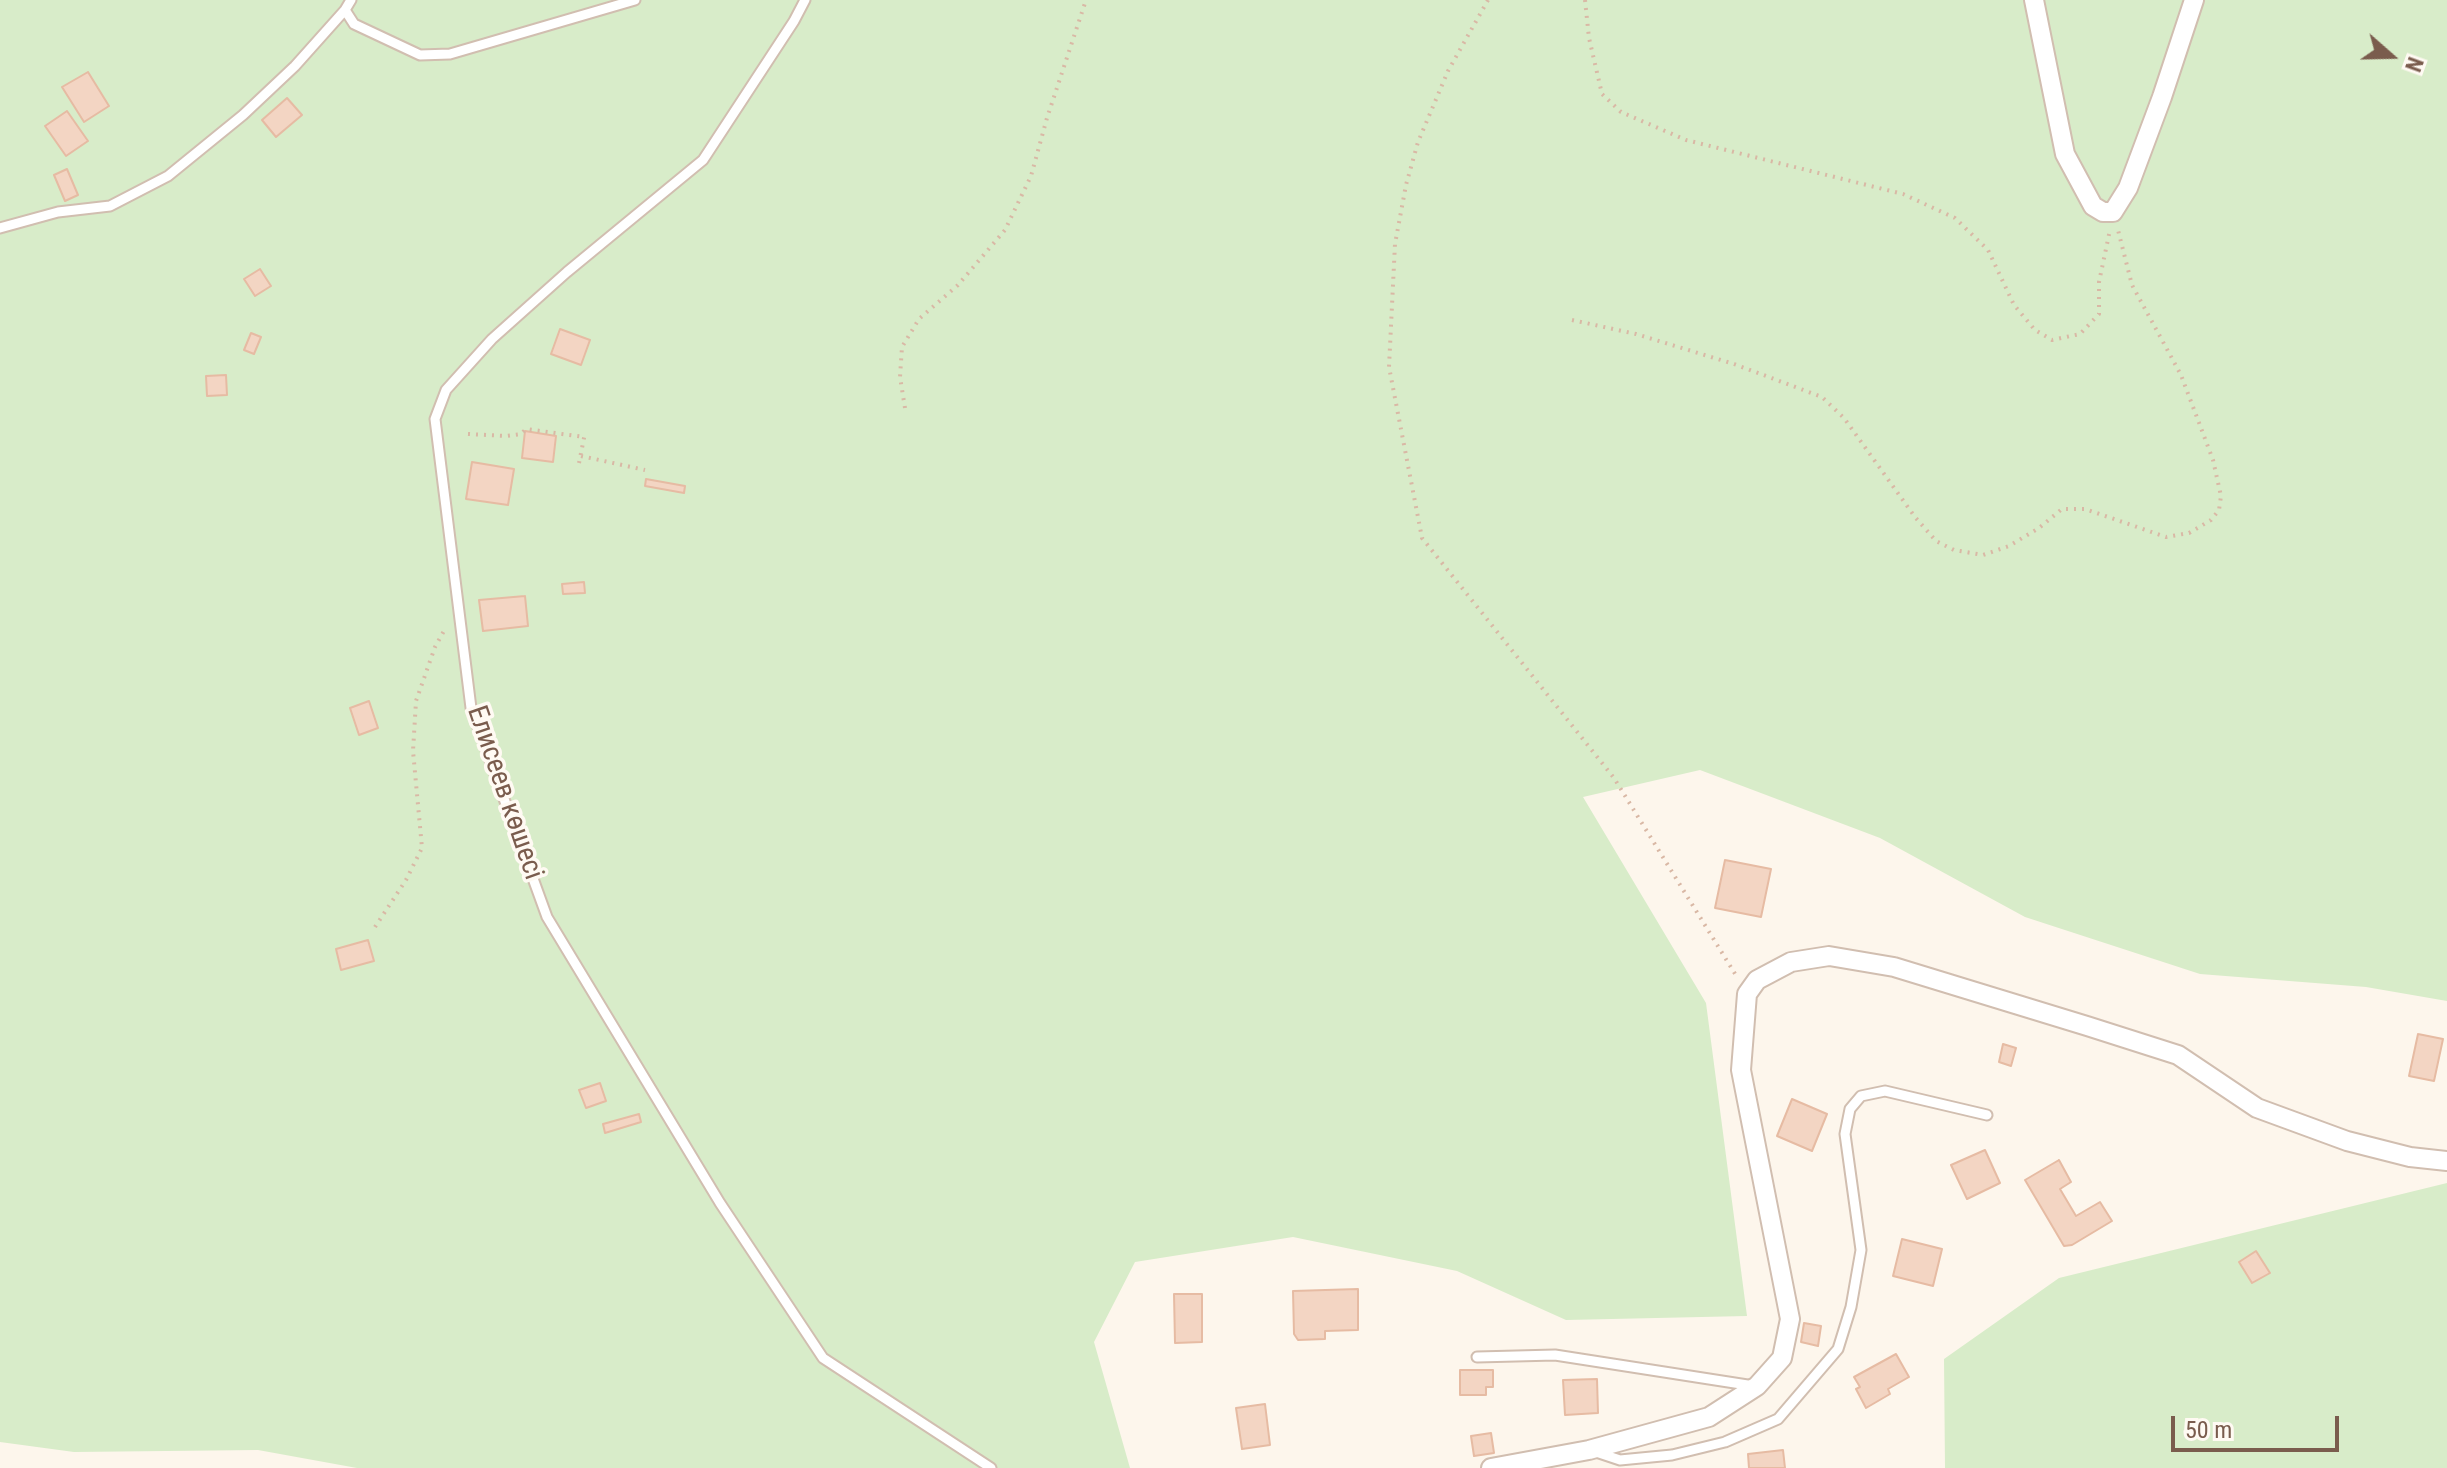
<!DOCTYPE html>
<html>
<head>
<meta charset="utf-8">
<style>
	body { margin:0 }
	#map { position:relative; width:2447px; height:1468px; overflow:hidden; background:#fdf6ec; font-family:"Roboto Condensed",sans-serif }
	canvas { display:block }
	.north { position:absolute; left:2351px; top:16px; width:80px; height:80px; -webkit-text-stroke:6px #fffaf3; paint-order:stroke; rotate:110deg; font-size:22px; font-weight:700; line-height:32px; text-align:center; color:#7a5c4d }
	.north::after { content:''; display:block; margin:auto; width:28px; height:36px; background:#7a5c4d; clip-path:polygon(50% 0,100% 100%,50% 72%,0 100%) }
	.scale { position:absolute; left:2171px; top:1416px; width:168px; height:36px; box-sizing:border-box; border:4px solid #7a5c4d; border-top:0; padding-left:10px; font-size:24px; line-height:28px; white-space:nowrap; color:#7a5c4d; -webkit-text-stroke:6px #fffaf3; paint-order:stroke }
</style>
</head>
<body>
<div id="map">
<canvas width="2447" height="1468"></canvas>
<div class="north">N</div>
<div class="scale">50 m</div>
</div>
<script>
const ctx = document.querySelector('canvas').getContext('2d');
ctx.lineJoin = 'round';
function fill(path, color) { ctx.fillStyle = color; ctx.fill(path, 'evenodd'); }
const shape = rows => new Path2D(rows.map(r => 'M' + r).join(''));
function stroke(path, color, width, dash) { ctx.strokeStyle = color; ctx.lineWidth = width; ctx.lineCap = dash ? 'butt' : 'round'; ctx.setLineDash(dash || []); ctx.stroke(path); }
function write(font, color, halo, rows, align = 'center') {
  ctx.font = font + ' "Roboto Condensed",sans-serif'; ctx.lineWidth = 7; ctx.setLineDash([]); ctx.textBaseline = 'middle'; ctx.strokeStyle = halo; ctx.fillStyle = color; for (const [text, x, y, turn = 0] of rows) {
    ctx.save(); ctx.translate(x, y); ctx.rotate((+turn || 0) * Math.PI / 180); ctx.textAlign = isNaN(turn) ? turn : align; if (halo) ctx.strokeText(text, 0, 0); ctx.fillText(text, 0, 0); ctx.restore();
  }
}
fill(shape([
	[0,0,2447,0,2447,1001,2366,987,2200,974,2025,917,1880,838,1700,770,1583,797,1706,1003,1747,1316,1566,1320,1457,1271,1293,1237,1135,1262,1094,1342,1130,1468,357,1468,258,1450,74,1452,0,1442],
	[2447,1183,2447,1468,1945,1468,1944,1359,2059,1278]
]), '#d8ecc9');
const building = shape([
	[88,72,109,106,84,122,62,87,88,72],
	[287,98,302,115,276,137,262,120,287,98],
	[67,111,88,141,66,156,45,126,67,111],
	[67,169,78,195,65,201,54,175,67,169],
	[260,269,271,286,255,296,244,279,260,269],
	[560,329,590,340,581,365,551,354,560,329],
	[251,333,261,337,254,354,244,350,251,333],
	[226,375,227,395,207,396,206,376,226,375],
	[525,431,556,436,553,462,522,458,525,431],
	[472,462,514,469,508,505,466,499,472,462],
	[646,479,685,486,684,493,645,486,646,479],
	[584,582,585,593,563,594,562,584,584,582],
	[525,596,528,626,483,631,479,600,525,596],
	[369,701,378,728,359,735,350,708,369,701],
	[1725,860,1771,869,1761,917,1715,908,1725,860],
	[368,940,374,961,341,970,336,949,368,940],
	[2418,1034,2443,1039,2434,1081,2409,1076,2418,1034],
	[2003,1044,2016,1048,2011,1066,1999,1062,2003,1044],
	[600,1083,606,1101,586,1108,579,1090,600,1083],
	[1792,1099,1827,1114,1812,1151,1777,1136,1792,1099],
	[639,1114,641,1122,605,1133,603,1124,639,1114],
	[1985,1150,2000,1183,1967,1199,1951,1165,1985,1150],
	[2059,1160,2071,1182,2060,1189,2076,1216,2100,1202,2112,1221,2072,1245,2064,1246,2025,1180,2059,1160],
	[1902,1239,1942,1249,1933,1286,1893,1276,1902,1239],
	[2256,1251,2270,1273,2252,1283,2239,1262,2256,1251],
	[1358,1289,1358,1330,1325,1331,1325,1339,1298,1340,1294,1334,1293,1291,1358,1289],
	[1174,1294,1202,1294,1202,1342,1175,1343,1174,1294],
	[1804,1323,1821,1326,1818,1346,1801,1342,1804,1323],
	[1896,1354,1909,1377,1888,1389,1890,1394,1866,1408,1856,1389,1860,1387,1854,1377,1896,1354],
	[1460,1370,1493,1370,1493,1387,1486,1387,1486,1395,1460,1395,1460,1370],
	[1597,1379,1598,1413,1565,1415,1563,1380,1597,1379],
	[1265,1404,1270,1445,1242,1449,1236,1408,1265,1404],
	[1491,1433,1494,1453,1474,1456,1471,1436,1491,1433],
	[1783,1450,1785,1468,1749,1468,1748,1454,1783,1450]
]);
fill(building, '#f3d5c3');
stroke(building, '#e6bba3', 2);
const lane = shape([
	[805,0,794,21,703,160,567,272,492,339,446,390,435,419,471,708,547,917,720,1203,823,1358,991,1468],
	[345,10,354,24,420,55,450,54,635,0],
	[0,228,58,212,110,206,168,176,243,115,295,66,345,10,351,0],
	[1477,1357,1555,1355,1754,1386],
	[1596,1452,1620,1460,1672,1455,1725,1442,1778,1419,1838,1349,1851,1307,1861,1250,1845,1134,1850,1109,1861,1096,1885,1091,1987,1115]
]);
const street = shape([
	[2034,0,2065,154,2093,206,2103,212,2113,212,2128,188,2162,97,2194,0],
	[1491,1468,1589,1450,1709,1417,1757,1386,1782,1358,1790,1319,1741,1070,1747,994,1757,980,1791,962,1829,956,1894,967,2087,1026,2178,1055,2257,1108,2347,1141,2410,1157,2447,1161]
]);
stroke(lane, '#d1beb0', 13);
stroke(street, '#d1beb0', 22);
stroke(shape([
	[1488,0,1448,71,1418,142,1406,185,1395,244,1389,367,1422,538,1614,778,1737,977],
	[1585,0,1589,38,1602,94,1621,112,1686,140,1903,194,1955,218,1988,250,2014,305,2035,330,2052,340,2080,334,2099,314,2099,282,2110,230],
	[1572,320,1636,334,1734,364,1822,397,1844,418,1915,517,1936,541,1954,550,1983,555,2009,546,2039,528,2062,509,2085,509,2166,537,2189,533,2211,520,2219,510,2221,496,2213,460,2181,375,2132,285,2118,230],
	[905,408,900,377,902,347,919,319,958,285,1005,230,1031,176,1047,118,1086,0],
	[468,434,506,436,521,434,526,429,584,437],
	[581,456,645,470],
	[579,463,585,433],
	[375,927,406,880,422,848,413,751,416,701,435,647,445,629]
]), '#d9b8a5', 4, [2, 6]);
stroke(lane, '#fff', 9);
stroke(street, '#fff', 18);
write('28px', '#7a5c4d', '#fffaf3', [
	["Елисеев көшесі",504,793,71]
]);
</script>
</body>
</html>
